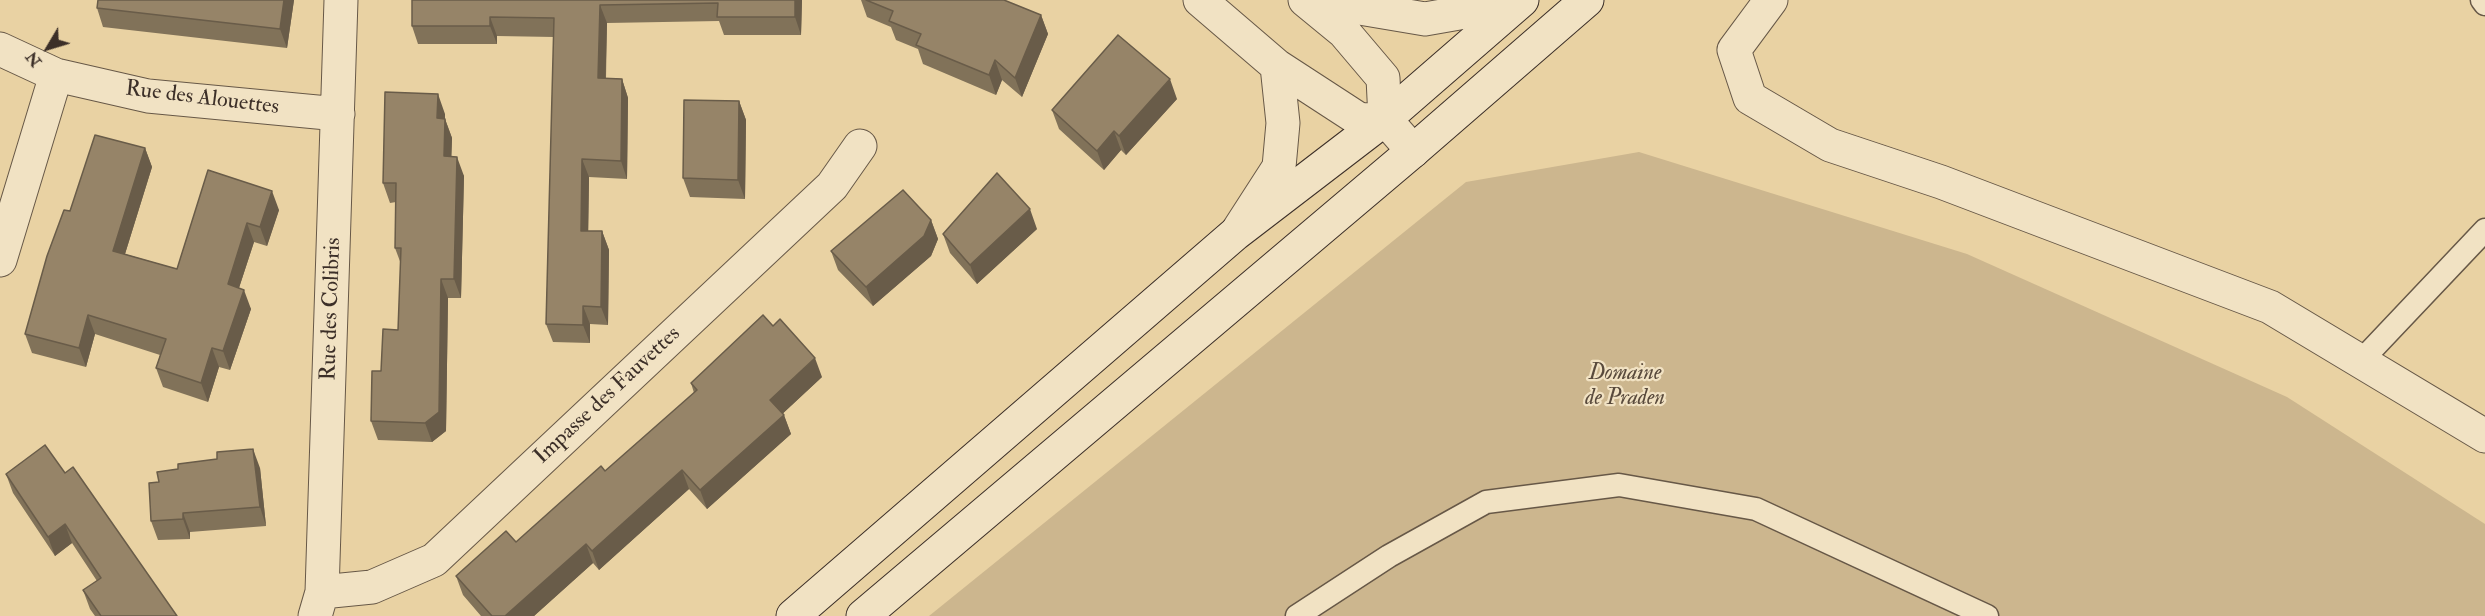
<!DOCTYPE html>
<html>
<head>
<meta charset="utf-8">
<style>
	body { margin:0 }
	#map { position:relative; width:2485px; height:616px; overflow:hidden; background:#e9d2a3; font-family:"IM FELL Double Pica",serif }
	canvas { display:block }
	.north { position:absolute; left:18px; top:18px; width:60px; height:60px; -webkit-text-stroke:4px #f1e2c3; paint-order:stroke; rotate:232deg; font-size:16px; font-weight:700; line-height:24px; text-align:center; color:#3c2f28 }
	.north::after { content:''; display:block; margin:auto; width:21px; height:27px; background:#3c2f28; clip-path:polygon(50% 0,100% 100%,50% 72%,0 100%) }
</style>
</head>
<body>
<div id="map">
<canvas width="2485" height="616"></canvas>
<div class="north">N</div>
</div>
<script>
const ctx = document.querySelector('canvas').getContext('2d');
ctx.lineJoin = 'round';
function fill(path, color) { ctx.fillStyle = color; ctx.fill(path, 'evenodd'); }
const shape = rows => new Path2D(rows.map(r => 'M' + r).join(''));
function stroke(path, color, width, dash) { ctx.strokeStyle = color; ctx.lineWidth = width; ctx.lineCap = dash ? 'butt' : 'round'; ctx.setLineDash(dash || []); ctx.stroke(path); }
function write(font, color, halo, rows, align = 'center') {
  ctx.font = font + ' "IM FELL Double Pica",serif'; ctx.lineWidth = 4.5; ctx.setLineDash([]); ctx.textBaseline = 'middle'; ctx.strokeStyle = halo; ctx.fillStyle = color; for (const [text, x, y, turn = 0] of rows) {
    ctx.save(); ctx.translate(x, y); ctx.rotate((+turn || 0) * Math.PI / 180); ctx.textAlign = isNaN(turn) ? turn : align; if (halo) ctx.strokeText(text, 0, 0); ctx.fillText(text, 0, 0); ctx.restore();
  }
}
fill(shape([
	[1639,152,1967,254,2287,397,2485,524,2485,616,929,616,1466,182]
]), '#ccb68e');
const lane = shape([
	[2482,0,2485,4],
	[2361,361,2485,230],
	[1297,616,1389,556,1486,502,1619,485,1756,509,1987,616]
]);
const street = shape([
	[1200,0,1277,66,1283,123,1279,167,1239,229],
	[1305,0,1344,32,1383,78,1385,119,1413,151],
	[1312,0,1425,19,1465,12,1491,0],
	[1771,0,1734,50,1750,98,1830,145,1941,182,2270,307,2485,436],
	[0,49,56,75,148,96,338,114],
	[1277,66,1360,120,1385,119],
	[0,260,56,75],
	[322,592,372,587,434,560,832,186,860,146],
	[315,616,322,592,341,0]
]);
const secondary = shape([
	[793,616,1235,234,1385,119,1522,0],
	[863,616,1413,151,1587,0]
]);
stroke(lane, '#675847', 25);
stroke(street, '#675847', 35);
stroke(secondary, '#3c2f28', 35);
stroke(lane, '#f1e2c3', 22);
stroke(street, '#f1e2c3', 33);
stroke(secondary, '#f1e2c3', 33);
fill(shape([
	[98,0,294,0,287,48,103,27,97,8],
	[408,0,802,0,801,35,724,35,719,21,607,23,606,78,622,79,628,98,627,179,589,177,588,231,602,231,609,250,608,325,590,324,590,343,553,342,546,324,554,37,497,36,497,44,418,44,412,26,412,0],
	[861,0,1004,0,1041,15,1048,34,1022,97,1002,80,996,95,923,64,918,49,896,40,891,27,867,17],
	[1177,99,1126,155,1121,150,1104,170,1059,129,1052,110],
	[739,101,746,120,745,199,690,197,683,178],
	[445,114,445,119,452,138,451,156,464,176,461,298,448,298,446,431,432,442,378,440,371,421,381,371,398,330,401,264,395,248,396,202,390,203,383,183],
	[145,148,152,167,125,254,177,269,208,170,279,210,267,246,254,242,239,288,251,309,230,370,219,367,208,402,163,387,156,368,160,355,95,334,86,367,32,353,25,334,70,211],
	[931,220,938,239,931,256,873,306,838,270,831,251],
	[1037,229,977,284,950,253,943,234],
	[822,377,783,413,791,434,707,509,689,489,599,570,593,563,534,616,481,616,463,595,456,576,516,542,605,471,694,393,691,383],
	[260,468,266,526,190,532,190,539,158,540,151,521],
	[65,473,177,616,95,616,90,609,83,590,97,581,72,543,55,556,13,493,6,474]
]), '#817259');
fill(shape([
	[284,0,294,0,287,48,280,29],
	[795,0,802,0,801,35,795,17],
	[600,5,607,23,605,97,598,78],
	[1041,15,1048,34,1022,97,1015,78],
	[490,17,497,36,497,44,490,26],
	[995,60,1002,80,996,95,989,75],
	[622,79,628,98,627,179,621,161],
	[1170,79,1177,99,1126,155,1119,136],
	[438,94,445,114,445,119,452,138,451,175,444,156,437,118],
	[739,101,746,120,745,199,738,180],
	[1114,131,1121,150,1104,170,1097,151],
	[145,148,152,167,120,270,113,251],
	[457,157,464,176,461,298,454,279],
	[582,159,589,177,588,249,581,231],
	[272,191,279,210,267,246,260,227],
	[1030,209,1037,229,977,284,970,265],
	[931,220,938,239,931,256,873,306,866,287],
	[247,223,254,242,234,303,228,284],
	[602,231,609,250,608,325,601,307],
	[441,279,448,298,446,431,432,442,425,423],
	[244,290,251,309,230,370,223,351],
	[583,306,590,324,590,343,583,325],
	[88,315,95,334,86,367,79,348],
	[212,348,219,367,208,402,201,383],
	[815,358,822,377,777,419,770,400],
	[784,415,791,434,707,509,700,490],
	[253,449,260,468,266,526,260,507],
	[682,470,689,489,599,570,592,551],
	[183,513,190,532,190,539,183,519],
	[65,524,72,543,55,556,48,537],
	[586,544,593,563,534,616,505,616]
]), '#695c49');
const building = shape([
	[98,0,284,0,280,29,97,8,98,0],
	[412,0,795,0,795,17,717,17,718,3,600,5,598,78,622,79,621,161,582,159,581,231,602,231,601,307,583,306,583,325,546,324,554,18,490,17,490,26,412,26,412,0],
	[866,0,1004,0,1041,15,1015,78,995,60,989,75,916,45,921,34,889,21,893,11,866,0],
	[1118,35,1170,79,1119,136,1114,131,1097,151,1052,110,1118,35],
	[385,92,438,94,437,118,445,119,444,156,457,157,454,279,441,279,439,412,425,423,371,421,372,371,381,371,383,329,398,330,401,248,395,248,396,183,383,183,385,92],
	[684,100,739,101,738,180,683,178,684,100],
	[95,135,145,148,113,251,177,269,208,170,272,191,260,227,247,223,228,284,244,290,223,351,212,348,201,383,156,368,166,339,88,315,79,348,25,334,47,256,64,210,70,211,95,135],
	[997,173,1030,209,970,265,943,234,997,173],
	[903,190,931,220,924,236,866,287,831,251,903,190],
	[763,315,773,326,780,319,815,358,770,400,784,415,700,490,682,470,592,551,586,544,505,616,492,616,456,576,506,531,516,542,601,466,605,471,697,390,691,383,763,315],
	[45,445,65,473,73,467,177,616,101,616,83,590,101,578,65,524,48,537,6,474,45,445],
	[253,449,260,507,183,513,183,519,151,521,149,483,159,482,157,472,178,469,178,464,217,459,217,452,253,449]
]);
fill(building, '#968468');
stroke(building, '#695c49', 1.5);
write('22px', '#3c2f28', '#f1e2c3', [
	["Rue des Alouettes",202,99,7],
	["Rue des Colibris",332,309,-88],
	["Impasse des Fauvettes",608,396,-43]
]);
write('italic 22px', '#594a3c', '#f1e2c3', [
	["Domaine",1625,374],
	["de Praden",1625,399]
]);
</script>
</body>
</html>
